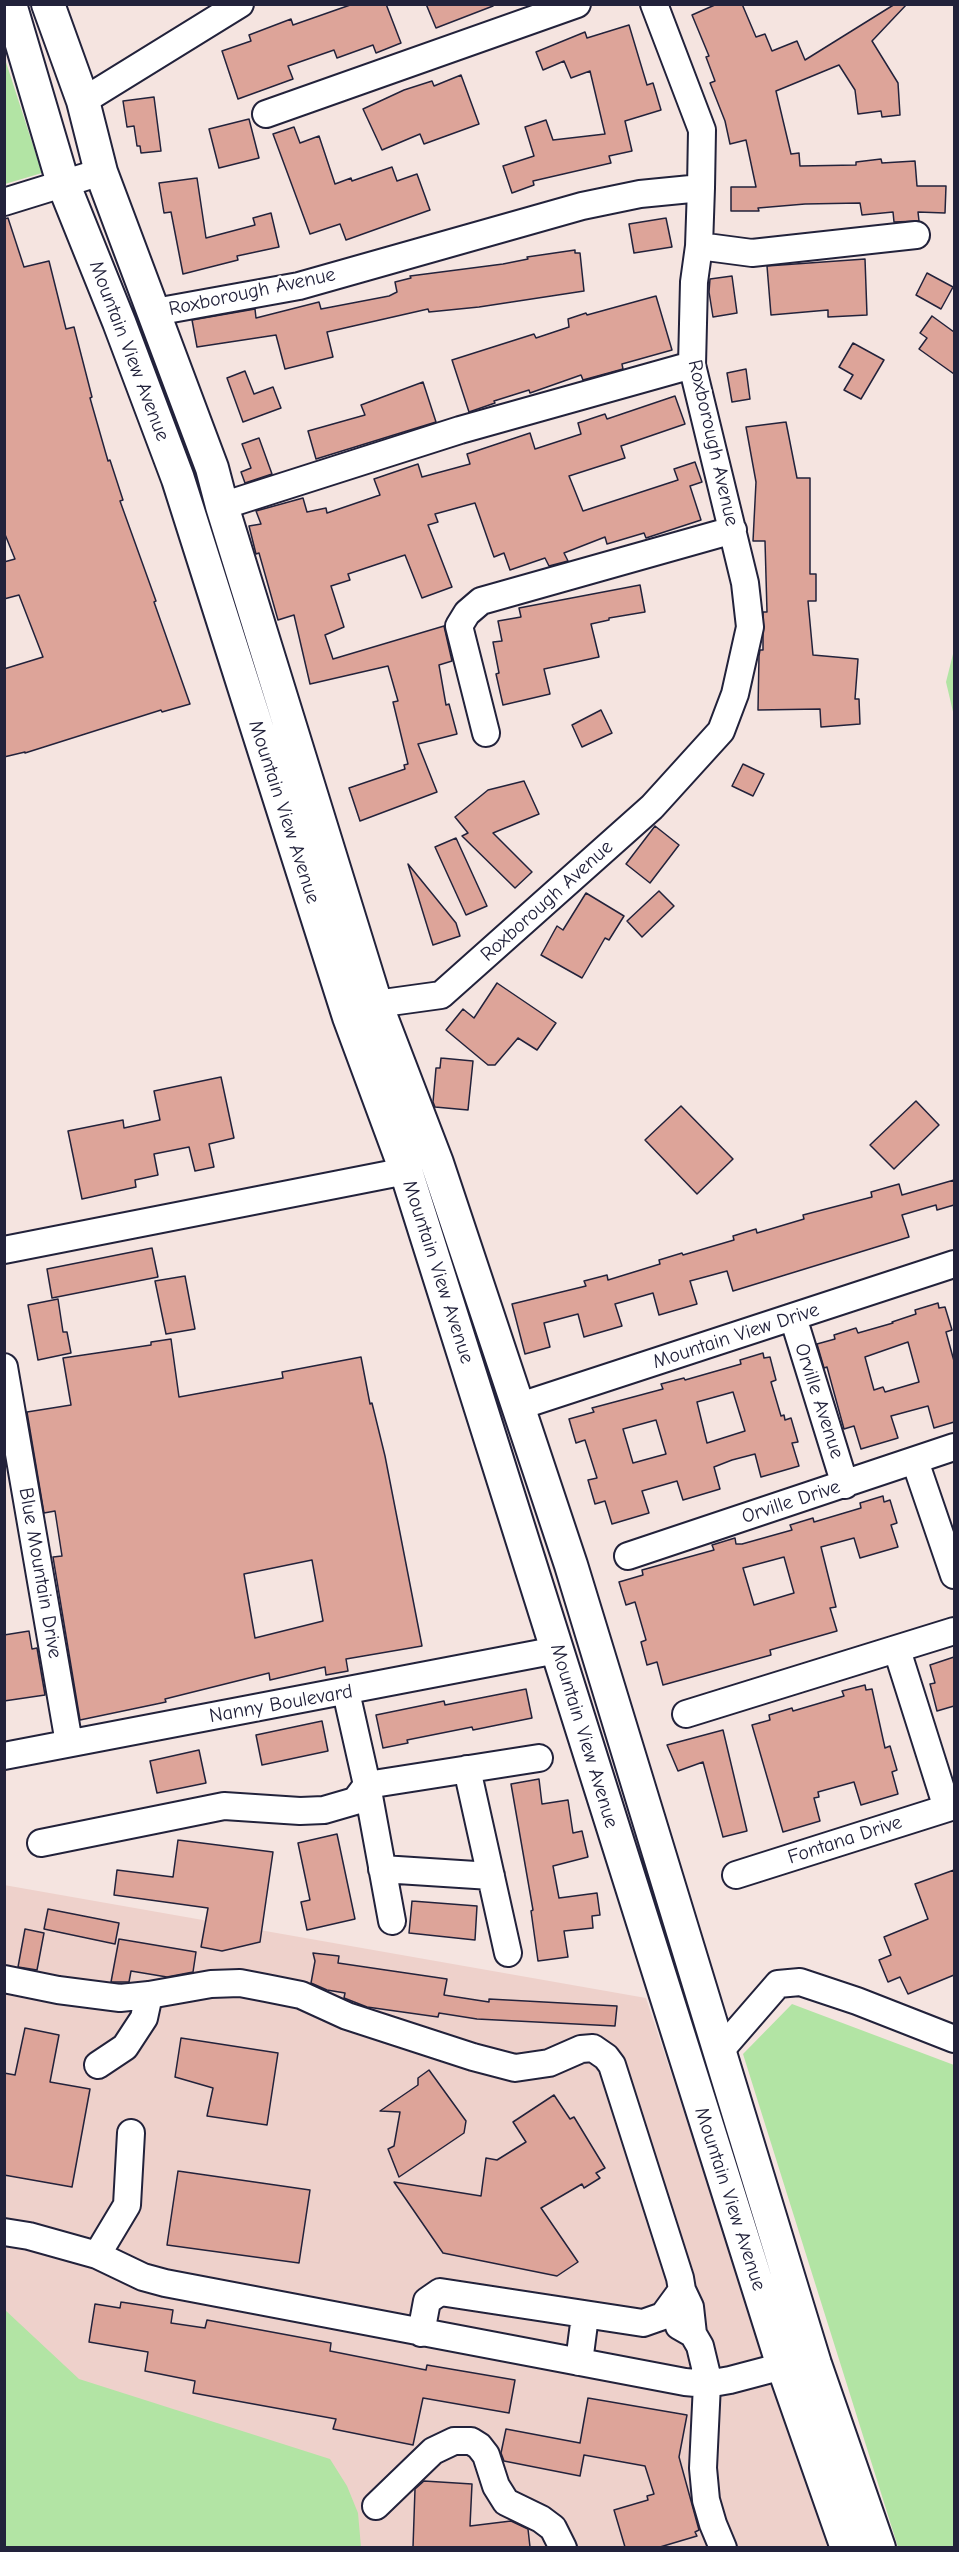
<!DOCTYPE html>
<html>
<head>
<meta charset="utf-8">
<style>
	body { margin:0 }
	#map { position:relative; width:959px; height:2552px; overflow:hidden; background:#f5e4e0; font-family:"Comic Neue",sans-serif }
	canvas { display:block }
	.frame { position:absolute; inset:0; border:6px solid #22223b; pointer-events:none }
</style>
</head>
<body>
<div id="map">
<canvas width="959" height="2552"></canvas>
<div class="frame"></div>
</div>
<script>
const ctx = document.querySelector('canvas').getContext('2d');
ctx.lineJoin = 'round';
function fill(path, color) { ctx.fillStyle = color; ctx.fill(path, 'evenodd'); }
const shape = rows => new Path2D(rows.map(r => 'M' + r).join(''));
function stroke(path, color, width, dash) { ctx.strokeStyle = color; ctx.lineWidth = width; ctx.lineCap = dash ? 'butt' : 'round'; ctx.setLineDash(dash || []); ctx.stroke(path); }
function write(font, color, halo, rows, align = 'center') {
  ctx.font = font + ' "Comic Neue",sans-serif'; ctx.lineWidth = 5; ctx.setLineDash([]); ctx.textBaseline = 'middle'; ctx.strokeStyle = halo; ctx.fillStyle = color; for (const [text, x, y, turn = 0] of rows) {
    ctx.save(); ctx.translate(x, y); ctx.rotate((+turn || 0) * Math.PI / 180); ctx.textAlign = isNaN(turn) ? turn : align; if (halo) ctx.strokeText(text, 0, 0); ctx.fillText(text, 0, 0); ctx.restore();
  }
}
fill(shape([
	[4,1885,646,1998,829,2547,5,2547]
]), '#eed1cb');
fill(shape([
	[4,56,42,173,5,184,4,184],
	[954,650,954,716,946,682],
	[792,2004,954,2065,954,2547,898,2547,743,2054],
	[4,2309,79,2379,330,2459,347,2486,358,2513,361,2547,5,2547]
]), '#b2e4a4');
const building = shape([
	[353,4,386,4,401,43,376,53,373,45,337,58,334,50,288,66,293,79,238,99,222,51,251,41,249,35,291,19,293,25,353,4],
	[426,4,493,4,493,6,436,28,426,4],
	[717,4,742,4,756,37,765,34,772,51,797,41,805,60,895,4,907,4,872,41,898,83,900,115,882,117,881,111,858,114,855,90,839,65,776,91,791,154,799,153,800,166,856,165,856,162,881,159,882,163,915,161,917,186,946,186,945,213,918,212,919,221,894,222,893,212,862,215,860,203,805,204,758,208,759,211,731,211,731,187,756,187,746,140,730,144,725,121,710,83,715,81,706,57,709,56,692,15,717,4],
	[629,25,647,85,653,83,661,110,625,121,632,151,609,156,611,163,533,181,534,185,512,193,503,166,534,156,525,127,546,120,553,140,605,134,590,71,571,78,564,61,543,70,536,52,585,32,587,38,629,25],
	[461,75,479,124,424,144,420,134,382,150,363,109,404,90,432,81,434,86,461,75],
	[154,97,161,151,141,153,140,146,137,146,134,126,127,127,123,101,154,97],
	[249,119,259,158,219,168,209,129,249,119],
	[294,127,300,143,319,136,335,184,351,178,352,181,392,167,397,181,417,174,430,210,346,240,340,224,310,234,273,134,294,127],
	[197,178,206,238,255,225,253,218,271,213,279,247,237,256,238,260,183,274,171,212,164,213,159,183,197,178],
	[8,218,24,267,49,261,66,329,74,327,92,397,90,398,108,461,110,460,123,500,120,501,156,601,154,602,190,704,162,712,161,710,25,753,25,752,4,757,4,669,43,657,19,595,4,599,4,562,15,559,4,532,4,219,8,218],
	[666,218,672,247,634,253,629,224,666,218],
	[575,250,575,253,580,253,584,291,479,307,429,312,428,309,327,332,333,357,285,369,276,335,197,347,192,320,255,309,256,318,319,302,321,309,389,296,397,292,395,282,411,278,410,276,503,264,528,259,527,257,575,250],
	[865,259,867,315,828,317,828,310,771,315,767,266,865,259],
	[927,273,953,287,941,309,916,295,927,273],
	[732,276,737,313,713,317,709,292,710,279,732,276],
	[656,296,672,350,622,364,623,369,583,380,581,375,530,393,529,390,494,401,495,403,469,412,452,360,534,334,536,338,569,327,568,319,586,313,587,315,656,296],
	[932,316,954,332,954,374,919,349,927,338,920,333,932,316],
	[853,343,884,360,861,399,844,390,853,375,839,367,853,343],
	[746,369,750,399,732,402,727,373,746,369],
	[245,371,254,394,273,387,281,408,243,422,227,378,245,371],
	[423,382,436,422,316,459,308,431,365,415,361,405,423,382],
	[675,396,685,424,621,446,625,458,569,476,583,511,678,480,674,469,695,462,702,482,690,486,701,520,646,538,644,533,607,544,605,537,564,553,568,561,549,566,545,558,510,570,504,553,494,557,475,503,435,514,438,522,428,525,452,587,422,598,405,555,348,574,350,580,331,586,344,627,325,635,333,659,444,626,452,661,439,665,446,705,449,704,457,734,418,744,437,792,360,821,349,788,405,769,404,765,408,764,393,702,398,701,388,666,310,684,294,615,278,620,259,553,256,554,249,526,261,524,256,511,303,498,307,512,326,508,327,513,380,495,374,479,418,464,422,477,470,464,467,454,530,433,535,449,581,434,578,423,605,414,607,419,675,396],
	[786,422,797,478,810,478,810,574,816,574,816,601,808,601,813,655,858,659,855,699,859,699,860,724,821,727,820,709,758,710,759,656,760,650,763,650,763,612,767,612,765,541,753,541,756,482,746,427,786,422],
	[259,438,272,474,245,483,241,472,251,468,242,444,259,438],
	[640,585,645,612,609,618,609,620,591,624,599,657,544,669,550,694,503,705,496,674,499,673,493,642,502,641,498,621,521,617,519,608,640,585],
	[601,710,612,733,582,747,572,725,601,710],
	[743,764,764,774,753,796,732,786,743,764],
	[524,781,539,814,493,833,532,872,515,888,462,836,468,833,455,817,488,790,524,781],
	[655,826,679,845,650,883,626,864,655,826],
	[456,838,487,906,466,915,435,847,456,838],
	[408,864,456,923,460,936,433,945,408,864],
	[659,891,674,906,642,937,627,921,659,891],
	[586,893,624,916,609,940,605,938,582,978,541,955,557,926,563,930,586,893],
	[497,983,556,1023,537,1050,518,1038,495,1065,488,1065,446,1030,463,1009,474,1018,497,983],
	[441,1058,473,1061,468,1110,435,1107,433,1102,436,1068,440,1068,441,1058],
	[221,1077,234,1138,209,1144,214,1167,195,1171,189,1147,154,1154,158,1175,135,1180,136,1187,82,1199,68,1131,123,1120,124,1128,160,1120,154,1091,221,1077],
	[916,1101,939,1125,894,1169,870,1145,916,1101],
	[681,1106,733,1159,697,1194,645,1140,681,1106],
	[954,1180,954,1205,937,1210,936,1205,902,1215,909,1237,733,1291,727,1271,690,1281,697,1304,659,1315,653,1293,615,1304,622,1326,584,1337,578,1314,544,1323,550,1347,525,1354,512,1304,586,1286,584,1281,607,1275,608,1280,660,1264,659,1260,682,1253,683,1255,734,1240,733,1236,756,1229,757,1233,804,1219,803,1215,872,1197,871,1192,899,1184,902,1195,954,1180],
	[152,1248,158,1277,52,1298,47,1269,152,1248],
	[185,1276,195,1329,166,1334,155,1281,185,1276],
	[58,1299,63,1332,67,1332,71,1353,38,1360,28,1305,58,1299],
	[938,1303,939,1308,945,1307,952,1330,946,1332,954,1361,954,1422,934,1428,928,1406,891,1416,898,1438,861,1449,854,1426,844,1429,827,1367,824,1368,817,1344,835,1339,834,1335,856,1328,858,1333,893,1323,892,1322,916,1314,915,1310,938,1303],
	[908,1342,919,1382,885,1392,883,1387,874,1390,865,1357,908,1342],
	[171,1339,179,1397,283,1378,282,1372,361,1357,370,1404,372,1403,385,1456,422,1646,346,1659,348,1671,326,1675,325,1667,270,1680,269,1673,165,1699,166,1702,80,1720,53,1557,62,1556,55,1511,44,1513,27,1412,71,1405,63,1358,151,1345,151,1342,171,1339],
	[312,1560,323,1621,255,1638,244,1574,312,1560],
	[763,1353,764,1358,770,1357,776,1380,771,1382,781,1416,784,1415,785,1420,791,1418,798,1442,792,1443,799,1466,761,1477,755,1454,732,1460,714,1467,720,1489,683,1500,677,1481,642,1491,649,1513,612,1524,605,1501,595,1504,588,1480,597,1478,585,1440,576,1443,569,1419,594,1412,592,1408,663,1389,661,1384,684,1378,685,1380,741,1364,740,1360,763,1353],
	[733,1392,745,1431,707,1443,697,1402,733,1392],
	[656,1420,666,1454,633,1463,623,1429,656,1420],
	[883,1496,884,1502,890,1500,897,1523,891,1525,898,1547,860,1558,854,1538,821,1547,836,1607,830,1608,837,1631,770,1650,771,1655,663,1685,657,1662,647,1665,641,1642,646,1640,635,1602,626,1605,619,1582,643,1575,642,1570,714,1550,712,1545,735,1538,736,1544,742,1544,792,1530,790,1525,813,1518,814,1522,861,1508,860,1503,883,1496],
	[784,1557,794,1593,754,1605,743,1568,784,1557],
	[29,1631,32,1649,37,1648,45,1695,4,1701,4,1635,29,1631],
	[954,1657,954,1706,937,1711,930,1684,935,1683,930,1665,954,1657],
	[865,1685,866,1690,872,1689,885,1748,890,1746,897,1770,892,1772,898,1794,861,1805,854,1782,818,1792,819,1797,814,1798,820,1821,783,1832,752,1725,770,1720,769,1715,792,1708,793,1711,844,1696,842,1691,865,1685],
	[526,1689,532,1718,473,1730,472,1727,407,1740,408,1743,383,1748,376,1715,444,1701,445,1705,526,1689],
	[322,1721,328,1751,262,1765,256,1735,322,1721],
	[723,1730,747,1831,723,1837,703,1762,678,1771,667,1745,723,1730],
	[199,1750,206,1783,157,1793,150,1761,199,1750],
	[539,1779,542,1804,568,1800,573,1833,582,1831,588,1857,553,1866,559,1898,597,1893,600,1915,592,1916,593,1928,564,1931,568,1957,538,1961,531,1911,533,1910,511,1784,539,1779],
	[337,1834,355,1919,307,1930,301,1902,310,1900,298,1843,337,1834],
	[178,1840,273,1852,260,1942,222,1951,201,1947,208,1908,114,1895,117,1870,173,1877,178,1840],
	[954,1870,954,1975,908,1994,900,1977,888,1982,879,1960,891,1955,884,1937,928,1919,915,1884,954,1870],
	[412,1901,477,1906,475,1940,409,1933,412,1901],
	[48,1909,119,1923,115,1944,44,1929,48,1909],
	[25,1929,44,1933,37,1970,18,1967,25,1929],
	[119,1939,196,1952,193,1972,167,1977,131,1971,129,1982,111,1982,119,1939],
	[313,1953,339,1956,338,1963,447,1979,444,1995,489,2002,489,1999,617,2006,615,2026,477,2019,439,2013,438,2017,367,2007,344,1998,345,1993,327,1990,311,1983,315,1961,313,1953],
	[25,2028,59,2035,50,2082,90,2089,72,2187,4,2175,4,2073,15,2075,25,2028],
	[181,2038,278,2053,267,2125,207,2116,213,2088,175,2077,181,2038],
	[429,2070,466,2121,464,2133,399,2177,388,2149,394,2146,400,2112,380,2111,418,2085,418,2078,429,2070],
	[554,2095,570,2119,574,2117,605,2168,596,2173,600,2178,584,2188,582,2184,541,2208,578,2262,557,2276,443,2253,394,2182,481,2196,486,2158,497,2160,526,2142,513,2122,554,2095],
	[178,2171,310,2190,299,2263,167,2245,178,2171],
	[121,2302,173,2310,171,2323,205,2328,207,2320,331,2343,330,2351,426,2370,427,2365,515,2380,509,2413,423,2398,413,2445,333,2429,336,2419,193,2393,195,2381,145,2371,148,2352,89,2342,95,2304,120,2308,121,2302],
	[588,2398,687,2415,679,2457,699,2530,695,2532,697,2536,660,2547,625,2547,614,2510,648,2500,647,2496,654,2494,645,2466,584,2455,580,2476,504,2461,501,2453,506,2429,580,2443,588,2398],
	[424,2481,472,2484,470,2526,511,2521,528,2529,530,2547,413,2547,415,2489,424,2481]
]);
fill(building, '#dda499');
stroke(building, '#22223b', 1.5);
const minor = shape([
	[654,4,702,130,701,188],
	[83,101,240,4],
	[266,114,577,4],
	[4,202,101,172],
	[699,246,752,253,916,235],
	[155,312,299,286,582,206,640,194,701,188,699,246,694,282,692,365,745,583,750,627,735,694,721,731,652,807,441,995,376,1004],
	[222,506,460,430,692,365],
	[486,733,459,626,467,613,481,601,733,530],
	[4,1250,406,1171],
	[793,1317,845,1485],
	[4,1367,69,1743],
	[517,1407,954,1264],
	[915,1461,954,1575],
	[628,1556,954,1447],
	[897,1650,947,1808],
	[346,1692,367,1785,539,1758],
	[686,1714,954,1631],
	[4,1756,557,1650],
	[467,1769,508,1953],
	[41,1843,224,1806,300,1811,324,1810,355,1801,367,1785,392,1921],
	[382,1869,491,1876],
	[736,1875,954,1806],
	[4,1979,58,1990,120,1998,149,1995,211,1984,240,1983,266,1988,301,1995,347,2016,473,2057,515,2068,549,2063,581,2049,593,2048,606,2057,612,2065,680,2278,682,2290,690,2307,693,2334],
	[719,2052,778,1984,800,1982,857,2001,954,2039],
	[98,2065,125,2047,144,2018,149,1995],
	[4,2232,29,2236,97,2255,143,2277,165,2283,685,2382,707,2384,730,2380,783,2366],
	[97,2255,127,2205,131,2133],
	[679,2326,693,2334,700,2346,706,2371,707,2384,703,2468,706,2500,713,2524,723,2548],
	[421,2333,427,2301,440,2292,643,2323,663,2316,682,2290],
	[579,2362,585,2316],
	[376,2506,433,2451,454,2441,471,2441,479,2446,486,2455,496,2486,506,2502,541,2519,553,2528,563,2548]
]);
const major = shape([
	[10,4,63,183,119,322,178,479,349,1017,406,1171,783,2366,847,2548],
	[48,4,83,101,101,172,212,468,222,506,376,1004,437,1163,571,1565,815,2364,879,2548]
]);
stroke(minor, '#22223b', 30);
stroke(major, '#22223b', 36);
stroke(minor, '#fff', 26);
stroke(major, '#fff', 32);
write('20px', '#22223b', '#fff', [
	["Roxborough Avenue",252,292,-12],
	["Mountain View Avenue",129,351,69],
	["Roxborough Avenue",713,443,77],
	["Mountain View Avenue",284,812,72],
	["Roxborough Avenue",547,901,-42],
	["Mountain View Avenue",438,1272,72],
	["Mountain View Drive",736,1336,-18],
	["Orville Avenue",819,1401,72],
	["Orville Drive",791,1502,-18],
	["Blue Mountain Drive",40,1573,80],
	["Nanny Boulevard",281,1704,-10],
	["Mountain View Avenue",584,1736,73],
	["Fontana Drive",845,1840,-18],
	["Mountain View Avenue",730,2199,72]
]);
</script>
</body>
</html>
